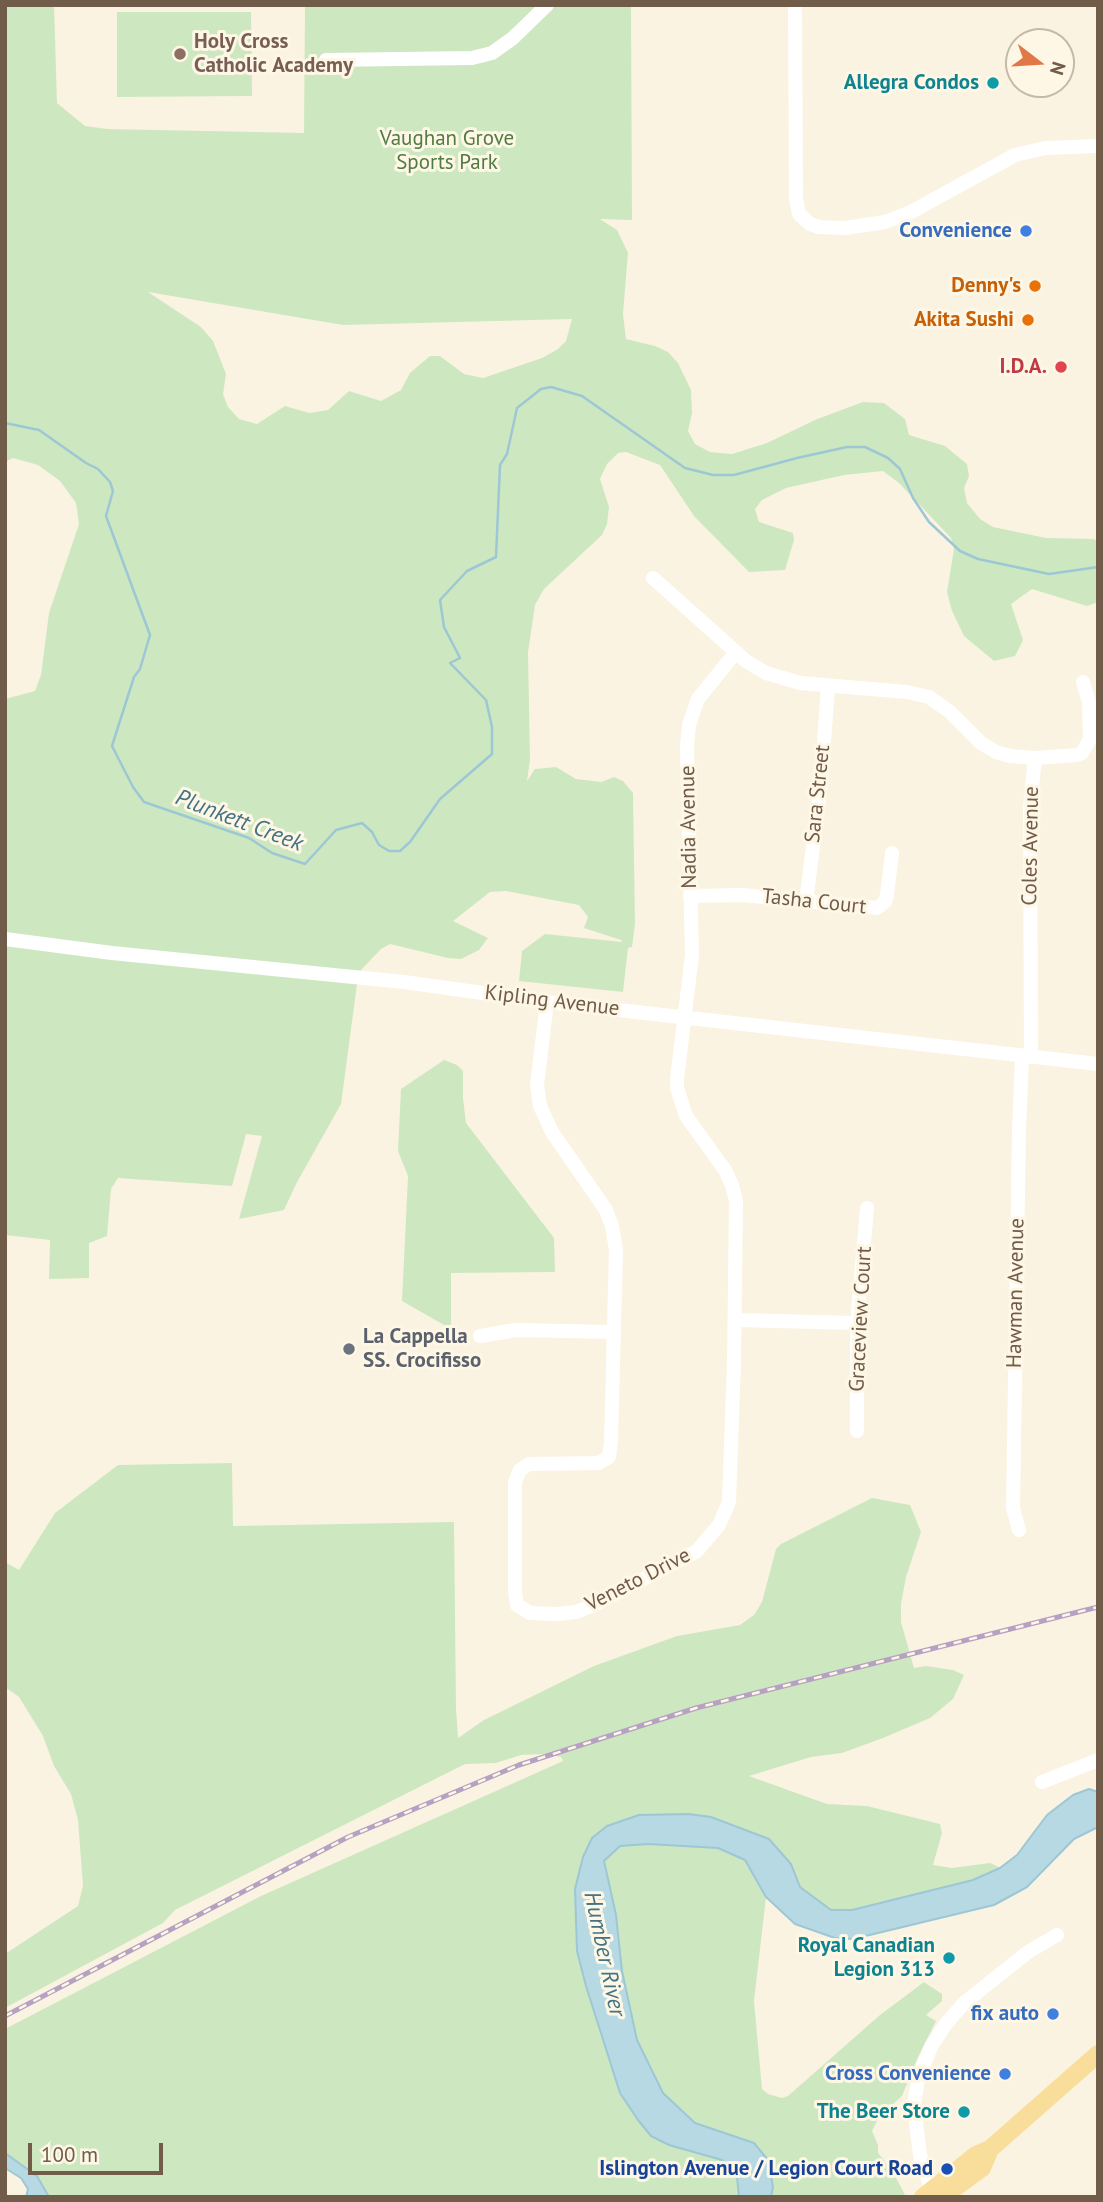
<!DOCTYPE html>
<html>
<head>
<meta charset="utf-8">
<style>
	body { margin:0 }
	#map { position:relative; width:1103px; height:2202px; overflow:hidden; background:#fbf3e1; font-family:"PT Sans",sans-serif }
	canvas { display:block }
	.frame { position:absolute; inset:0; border:7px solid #715b49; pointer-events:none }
	.north { position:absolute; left:1005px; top:28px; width:70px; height:70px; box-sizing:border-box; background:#fef7e6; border:2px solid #c6b9a7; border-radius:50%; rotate:107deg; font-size:19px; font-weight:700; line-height:28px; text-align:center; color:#715b49 }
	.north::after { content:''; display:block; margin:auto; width:24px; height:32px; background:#e17849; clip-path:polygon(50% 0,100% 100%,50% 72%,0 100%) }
	.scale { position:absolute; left:28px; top:2143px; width:135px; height:32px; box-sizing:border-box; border:4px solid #715b49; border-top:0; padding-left:9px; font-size:21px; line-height:24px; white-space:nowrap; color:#715b49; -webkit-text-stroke:5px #fef7e6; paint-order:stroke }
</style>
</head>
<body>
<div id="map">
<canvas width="1103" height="2202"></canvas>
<div class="frame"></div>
<div class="north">N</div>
<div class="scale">100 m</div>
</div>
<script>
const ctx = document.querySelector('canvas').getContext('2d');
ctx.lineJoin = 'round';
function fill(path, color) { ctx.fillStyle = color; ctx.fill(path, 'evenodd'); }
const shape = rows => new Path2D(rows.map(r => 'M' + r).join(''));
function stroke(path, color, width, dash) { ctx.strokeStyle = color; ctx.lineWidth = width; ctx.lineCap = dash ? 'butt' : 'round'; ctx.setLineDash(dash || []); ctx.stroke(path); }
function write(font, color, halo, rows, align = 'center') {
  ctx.font = font + ' "PT Sans",sans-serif'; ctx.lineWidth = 6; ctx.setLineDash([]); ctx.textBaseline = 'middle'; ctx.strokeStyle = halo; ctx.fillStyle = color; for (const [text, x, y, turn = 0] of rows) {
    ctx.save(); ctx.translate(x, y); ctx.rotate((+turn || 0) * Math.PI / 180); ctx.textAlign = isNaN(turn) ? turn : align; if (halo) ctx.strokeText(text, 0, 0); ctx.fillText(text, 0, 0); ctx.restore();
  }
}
fill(shape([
	[5,5,54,5,57,103,85,126,107,129,304,133,305,5,631,5,632,220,600,219,617,230,628,253,623,314,626,339,655,346,668,352,678,363,691,390,692,413,688,431,695,444,710,452,732,454,767,443,815,420,863,402,884,403,905,419,909,435,945,446,967,464,969,476,964,488,967,503,980,519,993,527,1046,538,1094,539,1098,542,1098,602,1087,606,1032,589,1011,604,1023,640,1015,656,994,661,964,636,952,611,947,592,954,549,951,538,899,483,883,471,844,475,786,488,762,500,755,509,759,522,793,533,794,540,785,570,749,572,694,516,660,465,626,452,618,453,607,464,600,479,609,507,607,524,602,535,544,589,535,605,528,652,530,760,527,781,535,769,556,767,576,779,601,782,614,777,623,781,633,793,635,924,632,947,628,948,623,992,519,981,522,951,545,934,622,942,621,940,584,928,588,917,579,905,506,891,490,892,453,921,488,938,479,950,461,959,448,958,390,944,381,949,361,970,357,984,341,1104,296,1184,284,1210,239,1219,262,1136,246,1134,232,1186,118,1178,111,1189,107,1236,89,1243,89,1278,49,1279,50,1240,5,1235,5,699,35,691,41,675,49,613,79,524,76,503,60,481,38,465,13,458,5,462],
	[148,292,343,325,572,319,566,341,558,349,542,358,483,378,464,374,440,356,430,356,410,373,401,390,381,401,349,391,328,410,309,413,285,406,257,424,239,419,228,407,223,394,226,374,213,341,201,327],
	[117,12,251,12,252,96,117,97],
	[444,1060,457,1065,463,1071,463,1098,466,1123,554,1238,555,1272,451,1273,451,1329,402,1301,408,1176,398,1151,401,1089],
	[232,1463,233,1526,454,1522,456,1708,458,1738,484,1720,594,1666,677,1636,740,1625,754,1615,762,1602,776,1549,781,1544,872,1498,910,1505,921,1532,906,1577,901,1604,901,1622,914,1668,926,1666,953,1670,964,1675,953,1699,930,1718,883,1738,842,1753,811,1757,749,1776,827,1804,867,1806,940,1824,942,1833,933,1865,952,1868,990,1863,1001,1868,973,1880,889,1902,852,1910,831,1910,800,1887,791,1864,769,1839,607,1826,577,1951,586,1986,620,2093,638,2120,651,2136,669,2145,722,2160,737,2177,739,2197,49,2197,37,2176,5,2153,5,2029,261,1896,563,1761,561,1757,547,1754,521,1755,496,1763,465,1764,175,1910,163,1923,5,2008,5,1954,78,1906,83,1886,78,1820,71,1794,54,1766,43,1736,19,1697,5,1687,5,1562,19,1570,55,1513,118,1465],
	[647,1844,718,1848,745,1860,766,1897,754,2001,762,2089,768,2094,782,2098,788,2096,880,2015,924,1982,942,1994,942,2001,926,2015,936,2021,917,2059,902,2096,879,2117,872,2131,878,2145,878,2153,892,2170,905,2195,903,2197,771,2197,773,2187,754,2143,696,2123,663,2093,637,2040,622,1971,616,1915,604,1861,620,1846]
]), '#cde8c0');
const water = shape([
	[1089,1789,1098,1792,1098,1827,1074,1839,1027,1887,994,1905,853,1939,835,1938,795,1924,766,1897,745,1860,718,1848,648,1844,620,1846,604,1861,616,1915,622,1971,637,2040,663,2093,695,2123,754,2143,768,2160,773,2187,771,2197,739,2197,737,2177,722,2160,669,2145,651,2136,638,2120,620,2093,586,1986,577,1951,575,1889,583,1857,592,1838,607,1826,639,1815,688,1814,711,1817,769,1839,791,1864,800,1887,831,1910,852,1910,973,1880,1000,1868,1017,1855,1047,1815,1073,1795,1089,1789],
	[5,2153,37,2176,49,2197,26,2197,28,2189,21,2178,5,2168,5,2153]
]);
fill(water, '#b6d9e3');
stroke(water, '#9dc7d5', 2);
stroke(shape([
	[5,423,39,430,86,463,98,469,110,482,113,491,106,516,150,635,140,669,134,677,112,746,133,787,144,802,249,838,272,853,305,864,336,830,362,823,372,832,379,845,389,851,400,851,410,842,440,799,492,754,492,727,486,700,450,663,460,658,444,627,440,600,467,571,496,557,500,465,507,454,517,408,541,389,551,387,582,396,685,468,713,475,734,475,797,458,847,447,865,447,888,458,900,469,913,498,929,522,960,551,978,559,1049,574,1098,567]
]), '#9dc7d5', 2.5);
stroke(shape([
	[795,5,796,198,799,214,810,224,819,227,845,228,885,222,911,212,1015,155,1045,148,1098,146],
	[326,60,472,58,492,53,513,38,547,5],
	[653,578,746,661,766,673,800,683,907,692,929,697,950,712,981,743,996,752,1010,756,1035,758,1077,755,1082,753,1090,739,1089,702,1083,682],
	[690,896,742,895,877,908,885,902,887,895,892,853],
	[806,902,821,784,828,686],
	[5,939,112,953,404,982,547,1002,1098,1064],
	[547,1002,537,1085,540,1106,552,1132,606,1210,612,1226,616,1250,611,1442,609,1457,598,1463,529,1464,520,1470,515,1482,515,1592,517,1605,530,1613,557,1614,576,1612,596,1604,697,1551,719,1525,729,1502,734,1362,736,1201,732,1185,725,1170,686,1116,677,1088,677,1079,692,955,687,746,689,725,698,699,736,652],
	[1031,1057,1030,807,1035,758],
	[735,1320,857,1323],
	[480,1336,516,1330,614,1332],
	[857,1431,857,1323,867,1208],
	[1019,1530,1013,1508,1019,1131,1022,1056],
	[1042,1782,1098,1760],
	[934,2197,920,2155,914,2105,918,2079,931,2047,945,2025,964,2003,1028,1952,1057,1935]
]), '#fff', 14);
stroke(shape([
	[923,2197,976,2155,990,2149,1098,2054],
	[942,2197,982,2168,990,2149]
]), '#f8dd9b', 18);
const rail = shape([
	[5,2016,348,1837,519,1765,696,1708,1098,1607]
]);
stroke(rail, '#b6a1c3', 5);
stroke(rail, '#fef7e6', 2.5, [8]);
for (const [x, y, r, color] of [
	[180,54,7,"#8d6e63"],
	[993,83,7,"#0f9aa8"],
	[1026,231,7,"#3f7fe0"],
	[1035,286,7,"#e8710a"],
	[1028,320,7,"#e8710a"],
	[1061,367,7,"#e0444e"],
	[349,1349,7,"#6b7280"],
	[949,1958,7,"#0f9aa8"],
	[1053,2014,7,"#3f7fe0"],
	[1005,2074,7,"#3f7fe0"],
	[964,2112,7,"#0f9aa8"],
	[947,2169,7,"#1a4fb4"]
]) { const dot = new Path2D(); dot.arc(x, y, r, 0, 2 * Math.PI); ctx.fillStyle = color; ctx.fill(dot); stroke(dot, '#fef7e6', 2.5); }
write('bold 21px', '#785e54', '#fef7e6', [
	["Holy Cross",194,42],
	["Catholic Academy",194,66]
], 'left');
write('bold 21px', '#0d838f', '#fef7e6', [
	["Allegra Condos",979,83],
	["Royal Canadian",935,1946],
	["Legion 313",935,1970],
	["The Beer Store",950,2112]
], 'right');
write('21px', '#507c44', '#fef7e6', [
	["Vaughan Grove",447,139],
	["Sports Park",447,163]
]);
write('bold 21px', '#366cbe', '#fef7e6', [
	["Convenience",1012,231],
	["fix auto",1039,2014],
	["Cross Convenience",991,2074]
], 'right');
write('bold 21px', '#c56008', '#fef7e6', [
	["Denny's",1021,286],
	["Akita Sushi",1014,320]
], 'right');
write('bold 21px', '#be3a42', '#fef7e6', [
	["I.D.A.",1047,367]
], 'right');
write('21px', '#715b49', '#fef7e6', [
	["Sara Street",818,794,-84],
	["Nadia Avenue",689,827,-91],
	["Coles Avenue",1031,846,-89],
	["Tasha Court",814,902,6],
	["Kipling Avenue",552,1001,7],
	["Hawman Avenue",1016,1293,-89],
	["Graceview Court",861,1319,-87],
	["Veneto Drive",638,1580,-27]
]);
write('bold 21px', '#5b616d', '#fef7e6', [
	["La Cappella",363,1337],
	["SS. Crocifisso",363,1361]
], 'left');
write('bold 21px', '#164399', '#fef7e6', [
	["Islington Avenue / Legion Court Road",933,2169]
], 'right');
write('italic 23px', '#447484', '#fef7e6', [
	["Plunkett Creek",239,821,21],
	["Humber River",604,1954,78]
]);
</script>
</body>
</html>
